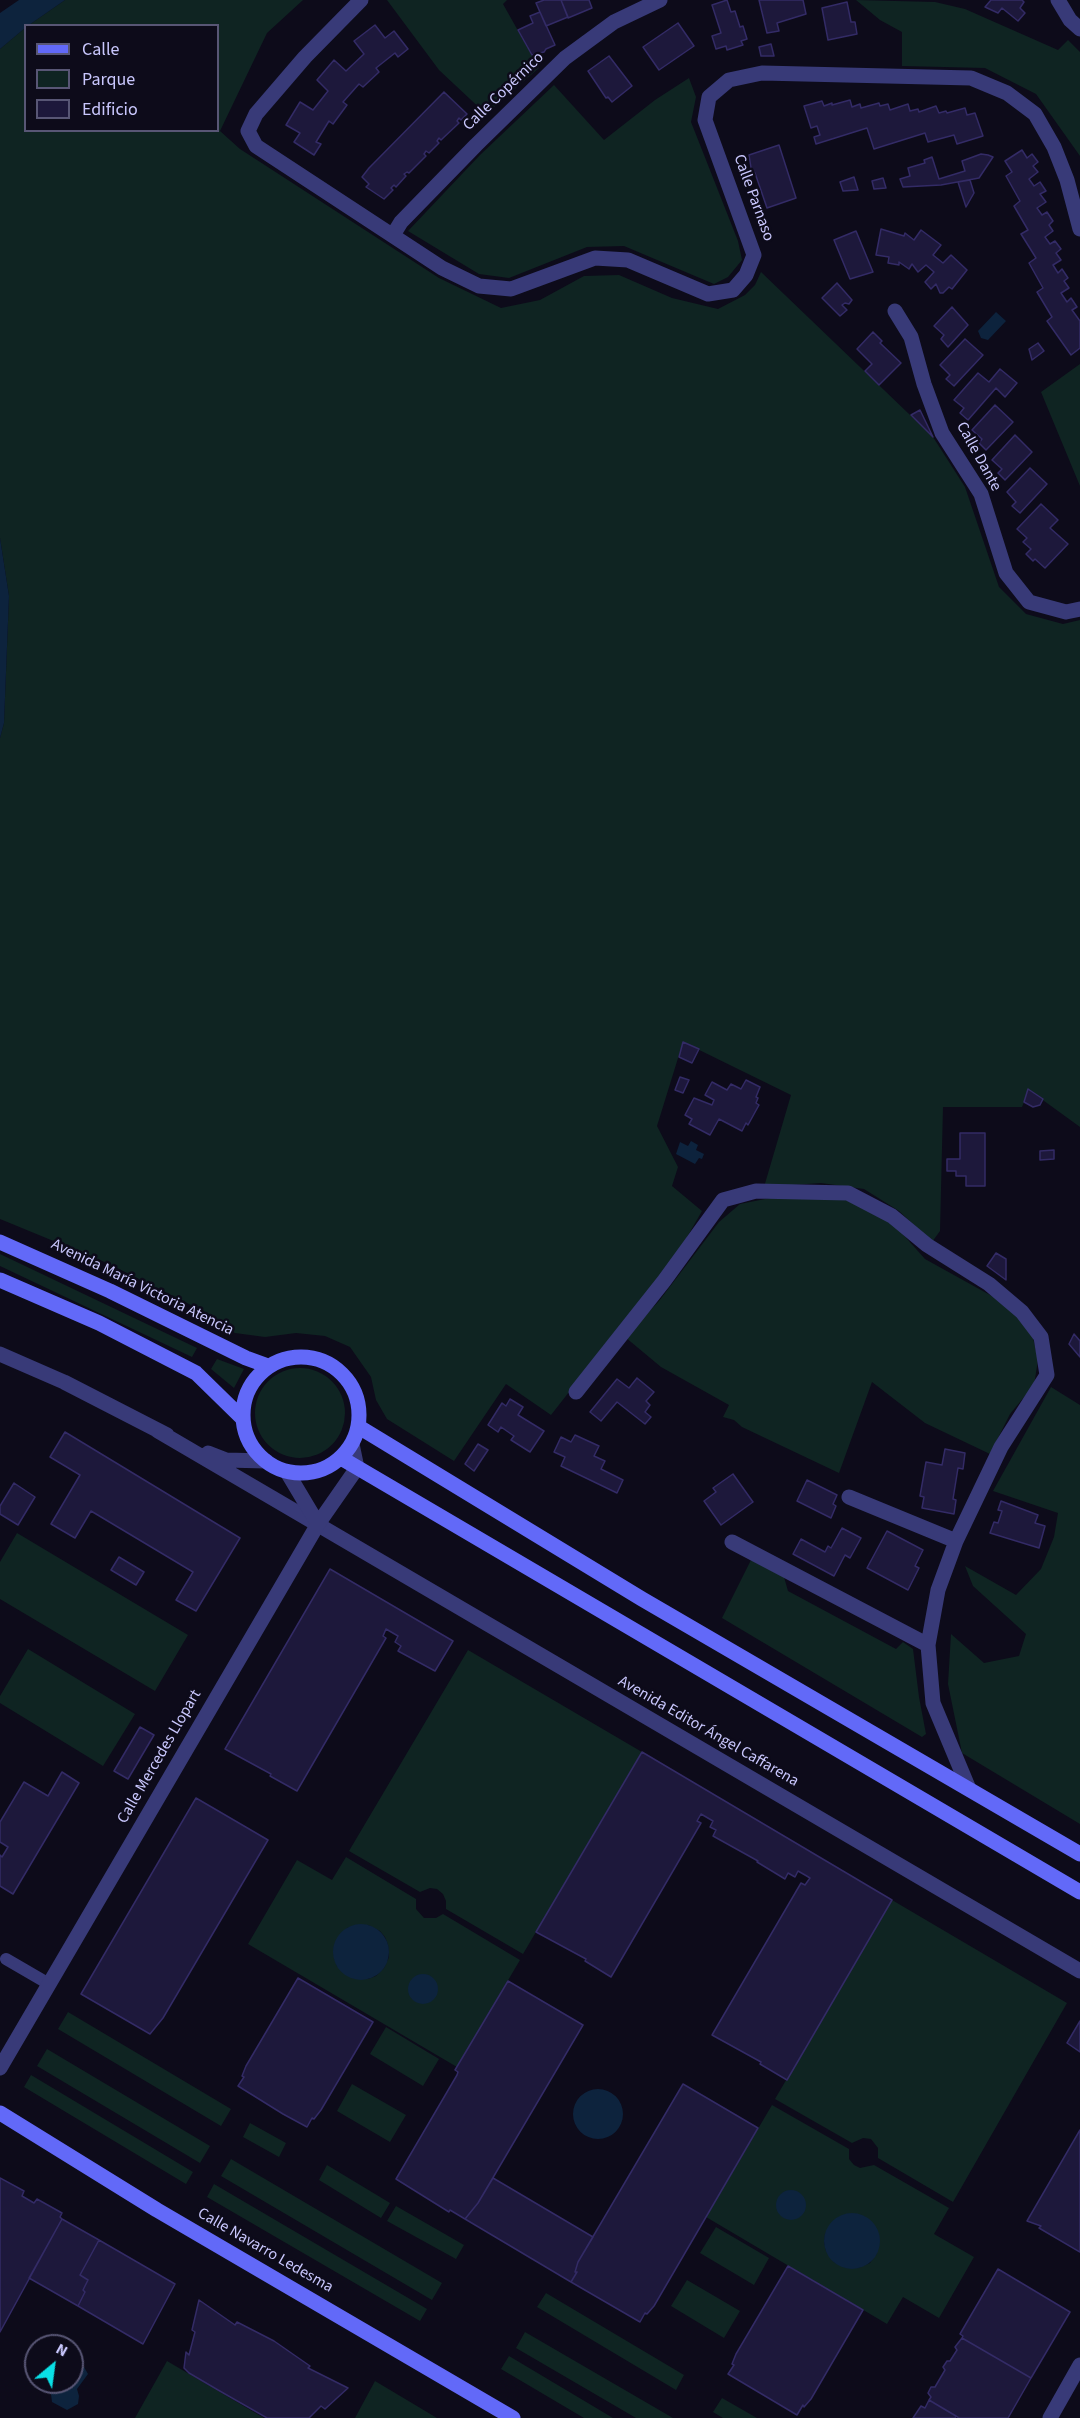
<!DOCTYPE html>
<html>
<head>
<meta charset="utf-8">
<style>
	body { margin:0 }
	#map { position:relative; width:1080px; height:2418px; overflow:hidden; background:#0d0b1a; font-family:"Source Sans 3",sans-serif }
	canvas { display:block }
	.legend { position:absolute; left:24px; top:24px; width:195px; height:108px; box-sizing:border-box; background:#0d0b1a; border:2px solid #585675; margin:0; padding:8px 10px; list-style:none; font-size:18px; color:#c9c7fd }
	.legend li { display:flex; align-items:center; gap:12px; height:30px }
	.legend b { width:30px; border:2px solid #585675 }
	.north { position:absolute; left:24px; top:2334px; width:60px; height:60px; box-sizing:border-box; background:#0d0b1a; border:2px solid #585675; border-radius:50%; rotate:29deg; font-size:16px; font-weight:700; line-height:24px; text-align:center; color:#c9c7fd }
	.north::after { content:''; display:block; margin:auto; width:21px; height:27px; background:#0ae0e6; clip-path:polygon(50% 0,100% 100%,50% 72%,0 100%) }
</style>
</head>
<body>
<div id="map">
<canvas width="1080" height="2418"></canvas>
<ul class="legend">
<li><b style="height:8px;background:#6269f8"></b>Calle</li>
<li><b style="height:16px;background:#0f2422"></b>Parque</li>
<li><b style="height:16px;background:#1d183b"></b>Edificio</li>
</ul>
<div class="north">N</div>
</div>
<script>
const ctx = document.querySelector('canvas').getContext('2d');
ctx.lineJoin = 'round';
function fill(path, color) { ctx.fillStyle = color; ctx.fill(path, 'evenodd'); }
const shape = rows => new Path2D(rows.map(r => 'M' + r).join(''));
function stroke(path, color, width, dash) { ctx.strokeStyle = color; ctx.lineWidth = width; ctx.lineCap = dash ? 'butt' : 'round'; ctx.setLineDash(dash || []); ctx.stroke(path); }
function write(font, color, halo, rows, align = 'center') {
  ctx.font = font + ' "Source Sans 3",sans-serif'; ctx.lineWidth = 5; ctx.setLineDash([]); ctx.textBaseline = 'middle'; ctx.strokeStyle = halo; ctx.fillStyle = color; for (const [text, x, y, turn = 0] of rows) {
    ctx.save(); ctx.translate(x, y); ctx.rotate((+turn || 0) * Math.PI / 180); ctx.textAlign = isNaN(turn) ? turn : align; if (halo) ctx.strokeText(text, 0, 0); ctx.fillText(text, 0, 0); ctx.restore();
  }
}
fill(shape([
	[65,0,303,0,267,33,220,131,240,149,439,278,501,308,540,300,584,276,619,275,672,298,718,309,745,295,755,285,761,272,933,437,965,487,999,587,1026,614,1063,624,1080,620,1080,1127,1029,1090,1022,1107,943,1107,940,1231,932,1242,899,1211,864,1189,821,1183,764,1187,791,1095,683,1042,657,1126,678,1167,672,1186,702,1211,678,1253,551,1415,506,1384,454,1461,387,1419,376,1400,371,1377,350,1347,325,1336,296,1333,265,1337,235,1333,189,1304,107,1263,0,1219,0,738,4,723,9,596,0,538,0,49,25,28,26,130,218,130,218,26,29,25],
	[387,0,507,0,503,4,539,68,486,114,439,70],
	[856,0,935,2,965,9,1058,50,1068,40,1080,52,1080,156,1036,94,985,68,902,66,902,32,880,20],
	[689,78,696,97,691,122,738,241,742,260,728,277,714,284,624,246,587,247,509,278,479,274,408,231,480,155,554,85,604,140,655,100],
	[1080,364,1080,486,1041,392],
	[775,1197,847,1200,892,1222,925,1259,1008,1305,1031,1329,1038,1360,1034,1385,1010,1414,990,1454,925,1423,872,1382,839,1473,742,1427,734,1420,723,1417,729,1405,661,1367,625,1337,659,1301,719,1222,740,1204],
	[0,1254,197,1348,192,1357,0,1266],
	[217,1359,244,1369,234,1388,211,1369],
	'255 1413a45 45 0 1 1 90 0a45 45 0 1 1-90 0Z',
	[1051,1387,1080,1405,1080,1824,962,1753,948,1684,951,1634,984,1663,1019,1656,1026,1634,973,1586,965,1566,1016,1595,1041,1569,1054,1537,1058,1513,993,1491],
	[17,1533,188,1635,155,1691,0,1599,0,1562],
	[751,1560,784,1577,788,1591,896,1649,903,1642,913,1649,919,1697,926,1734,922,1737,722,1618],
	[28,1649,135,1714,103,1766,0,1703,0,1696],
	[468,1650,642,1752,523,1954,446,1909,446,1901,443,1894,437,1889,430,1888,420,1892,349,1851],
	[346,1857,416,1899,416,1909,424,1918,436,1918,443,1914,520,1960,457,2067,248,1944,297,1860,332,1880],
	[368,1925,380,1931,385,1937,388,1945,389,1957,384,1968,376,1976,368,1979,356,1979,345,1974,337,1966,334,1957,335,1945,347,1928],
	[892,1900,1067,2003,953,2202,878,2158,878,2148,871,2139,863,2138,852,2143,775,2099],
	[68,2012,231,2109,221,2126,58,2029],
	[386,2027,439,2059,423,2086,370,2054],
	[47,2049,210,2146,200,2163,37,2066],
	[31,2075,193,2172,186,2184,24,2087],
	[352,2084,406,2115,390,2142,337,2111],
	[772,2105,849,2149,849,2159,854,2165,860,2168,874,2165,949,2208,934,2234,974,2257,939,2318,903,2297,887,2324,706,2217],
	[857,2214,865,2217,877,2253,870,2263,858,2268,835,2263,826,2251,824,2242,825,2234,835,2220,844,2215],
	[250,2123,286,2143,279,2157,243,2137],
	[231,2159,442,2283,432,2300,221,2176],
	[327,2165,390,2203,381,2218,319,2180],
	[214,2184,427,2309,420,2321,207,2197],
	[396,2206,464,2245,456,2259,387,2221],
	[716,2227,769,2258,754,2285,700,2253],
	[687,2280,740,2311,724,2338,671,2306],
	[546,2293,684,2375,676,2390,537,2307],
	[525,2332,673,2418,636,2418,516,2348],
	[509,2356,613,2418,584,2418,501,2369],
	[167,2361,264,2418,135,2418],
	[375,2381,437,2418,355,2418],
	[722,2398,757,2418,723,2418,713,2412]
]), '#0f2422');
fill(shape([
	[19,0,65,0,29,25,26,26,25,28,0,49,0,13],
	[996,312,1006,321,988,340,981,338,978,331],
	[0,538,9,596,4,723,0,738],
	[691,1141,698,1145,696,1150,704,1154,702,1159,699,1158,695,1164,676,1154,680,1142,688,1146],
	'333 1952a28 28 0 1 1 56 0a28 28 0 1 1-56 0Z',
	'408 1989a15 15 0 1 1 30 0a15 15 0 1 1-30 0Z',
	'573 2114a25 25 0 1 1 50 0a25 25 0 1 1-50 0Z',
	'776 2205a15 15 0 1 1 30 0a15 15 0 1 1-30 0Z',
	'824 2241a28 28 0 1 1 56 0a28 28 0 1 1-56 0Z',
	[79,2365,84,2367,88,2374,77,2389,79,2396,78,2404,67,2410,52,2402,50,2386,53,2382,72,2382,72,2367]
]), '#0d233d');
const building = shape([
	[544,0,561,0,568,17,546,26,536,3,544,0],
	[561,0,589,0,592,8,568,18,561,0],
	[727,0,731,12,735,11,740,27,743,26,747,39,741,41,743,45,727,50,726,46,716,49,712,36,721,33,712,5,727,0],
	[759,0,803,0,806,14,777,23,779,31,767,33,759,0],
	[991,0,1022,0,1024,2,1020,8,1025,13,1018,21,1002,8,998,13,985,7,991,0],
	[847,2,851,22,855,22,857,34,828,40,822,8,847,2],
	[540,12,555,45,546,49,544,52,532,55,518,30,533,23,530,16,540,12],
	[678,23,694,46,659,70,643,47,678,23],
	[375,25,385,38,394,31,408,49,398,57,395,53,376,68,379,72,363,87,359,84,343,102,347,105,333,124,329,121,316,142,321,144,314,155,294,142,300,133,286,125,300,102,313,110,328,91,317,80,334,60,346,71,364,54,354,41,375,25],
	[771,44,774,56,761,56,759,47,771,44],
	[609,56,632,86,612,102,608,97,606,98,588,71,609,56],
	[444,92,467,114,461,120,459,118,457,121,459,123,441,140,439,138,437,141,439,143,429,153,426,151,424,154,426,156,409,173,407,172,404,174,406,176,396,187,394,185,391,188,393,190,384,199,366,187,369,184,362,177,369,168,444,92],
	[850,100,852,107,860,104,861,108,879,103,880,106,888,104,890,110,908,104,910,111,918,109,919,112,936,106,939,113,946,111,947,113,965,108,967,115,975,113,983,136,957,144,954,135,928,142,925,133,874,149,867,128,816,144,814,137,820,135,817,126,811,128,804,106,822,101,824,106,832,103,832,105,850,100],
	[779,145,796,198,767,208,755,173,752,174,749,155,779,145],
	[1022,150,1027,158,1032,154,1038,162,1033,166,1038,172,1029,179,1034,186,1040,182,1046,191,1040,194,1046,202,1037,208,1042,215,1047,212,1053,221,1049,225,1053,231,1045,237,1050,244,1055,241,1061,249,1056,253,1061,260,1053,265,1058,273,1062,269,1068,278,1064,281,1069,288,1061,293,1067,302,1071,298,1077,307,1072,310,1080,321,1080,348,1071,355,1047,321,1052,317,1037,292,1043,288,1029,263,1036,258,1021,234,1028,230,1014,206,1020,201,1006,176,1012,172,1005,161,1022,150],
	[981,154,988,155,993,157,979,178,941,185,903,187,900,179,910,176,908,168,925,163,924,160,932,157,939,179,965,171,962,161,981,154],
	[854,177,858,190,843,191,840,182,854,177],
	[883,178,886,188,874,189,872,181,883,178],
	[970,180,974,193,966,207,958,182,970,180],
	[881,229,904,236,905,233,914,240,921,230,941,245,933,255,943,263,951,255,967,270,952,289,949,287,943,293,940,293,936,284,931,289,925,282,934,272,926,265,918,272,912,264,909,269,899,262,899,265,888,263,889,257,876,255,881,229],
	[856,231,873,272,850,279,834,240,856,231],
	[837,283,852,300,849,304,845,303,842,305,847,310,840,316,822,298,837,283],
	[952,307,968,325,948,347,941,339,944,335,934,326,952,307],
	[873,332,882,341,880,343,901,363,879,385,865,371,872,364,857,349,873,332],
	[965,339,983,355,954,386,946,379,950,375,940,365,965,339],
	[1038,343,1044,351,1032,360,1029,349,1038,343],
	[1000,369,1017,383,1005,397,996,388,968,420,960,413,964,408,954,400,978,373,989,382,1000,369],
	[995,405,1013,422,986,450,979,443,982,439,972,430,995,405],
	[920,410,933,437,911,415,920,410],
	[1015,435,1032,452,1005,480,998,473,1002,469,992,460,1015,435],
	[1030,468,1047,484,1020,513,1012,506,1016,502,1007,492,1030,468],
	[1041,504,1058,520,1050,528,1068,544,1045,568,1035,559,1033,561,1026,554,1031,549,1023,542,1027,538,1017,529,1041,504],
	[683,1042,699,1049,692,1063,679,1057,683,1042],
	[680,1077,689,1080,683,1093,675,1090,680,1077],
	[746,1080,760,1087,756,1097,758,1098,756,1103,759,1105,748,1125,746,1123,742,1131,719,1119,710,1135,689,1124,692,1119,685,1115,694,1098,712,1105,714,1100,705,1095,712,1082,727,1090,731,1084,741,1089,746,1080],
	[1028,1089,1043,1099,1040,1105,1033,1107,1024,1102,1028,1089],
	[960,1133,985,1133,985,1186,966,1186,966,1176,956,1176,956,1171,947,1171,947,1159,960,1159,960,1133],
	[1054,1150,1054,1159,1040,1160,1040,1151,1054,1150],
	[996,1253,1006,1259,1006,1280,987,1266,996,1253],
	[1074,1334,1080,1341,1080,1357,1069,1344,1074,1334],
	[637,1378,654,1392,646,1401,650,1405,645,1412,651,1417,645,1424,617,1402,601,1421,590,1412,617,1379,629,1388,637,1378],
	[510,1399,523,1407,518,1415,544,1431,530,1452,511,1440,514,1436,501,1427,498,1432,488,1425,502,1403,506,1406,510,1399],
	[65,1432,240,1538,196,1611,176,1600,193,1572,91,1511,75,1538,51,1524,80,1475,50,1457,65,1432],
	[575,1435,599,1446,594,1456,605,1461,601,1469,623,1480,617,1493,561,1466,565,1457,554,1452,561,1437,571,1442,575,1435],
	[478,1444,488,1450,474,1471,465,1464,478,1444],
	[945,1449,965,1453,963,1469,958,1468,953,1499,956,1500,954,1514,922,1508,924,1497,920,1496,926,1462,942,1465,945,1449],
	[733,1474,753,1502,721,1525,704,1501,716,1492,713,1488,733,1474],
	[807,1480,837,1495,833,1504,836,1506,831,1518,797,1501,807,1480],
	[14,1483,35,1497,18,1525,0,1514,0,1506,14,1483],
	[1001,1501,1038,1515,1035,1523,1045,1526,1039,1548,990,1533,994,1522,998,1523,1002,1511,998,1510,1001,1501],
	[842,1528,861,1538,850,1558,845,1555,834,1576,793,1554,801,1539,825,1552,828,1546,831,1548,842,1528],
	[887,1531,923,1550,915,1566,919,1568,908,1590,867,1568,887,1531],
	[119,1557,144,1572,136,1585,111,1570,119,1557],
	[330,1569,453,1641,435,1671,398,1651,401,1646,395,1642,398,1636,386,1629,383,1636,386,1638,297,1791,270,1776,271,1774,225,1749,330,1569],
	[140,1727,154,1735,128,1779,114,1771,140,1727],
	[642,1752,892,1900,787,2080,760,2064,761,2062,712,2035,801,1883,805,1885,810,1878,805,1875,798,1871,795,1877,788,1873,785,1879,757,1862,758,1861,713,1836,716,1830,710,1827,713,1821,701,1814,697,1821,701,1823,611,1977,585,1961,586,1959,536,1932,642,1752],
	[62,1772,79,1783,13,1894,0,1886,0,1855,2,1857,8,1847,0,1842,0,1822,24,1782,48,1796,62,1772],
	[196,1798,268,1840,163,2018,150,2034,81,1994,196,1798],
	[298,1978,373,2022,321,2110,314,2119,312,2118,307,2127,283,2114,238,2086,244,2077,242,2076,246,2066,298,1978],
	[508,1981,583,2025,478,2203,465,2219,450,2210,449,2212,396,2179,457,2075,458,2072,455,2070,508,1981],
	[1080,2021,1080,2052,1067,2043,1080,2021],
	[683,2084,758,2128,654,2306,647,2314,645,2313,640,2322,571,2282,577,2272,575,2272,578,2262,683,2084],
	[1080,2130,1080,2252,1039,2228,1041,2226,1027,2221,1080,2130],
	[0,2178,24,2191,22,2196,34,2203,37,2199,62,2213,60,2217,62,2219,0,2332,0,2178],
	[493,2178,593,2237,578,2262,575,2272,577,2272,571,2282,465,2219,478,2203,493,2178],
	[62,2219,99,2240,80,2275,88,2280,83,2290,85,2292,78,2306,29,2278,62,2219],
	[99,2240,175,2284,143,2344,78,2306,85,2292,83,2290,88,2280,80,2275,99,2240],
	[788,2266,863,2310,811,2399,804,2407,803,2405,797,2415,728,2374,734,2365,732,2364,736,2354,788,2266],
	[998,2269,1070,2312,1031,2378,962,2338,963,2336,960,2334,998,2269],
	[199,2300,235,2325,237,2322,274,2341,310,2366,308,2368,348,2388,325,2409,321,2406,309,2418,267,2418,218,2390,189,2373,184,2368,186,2352,189,2355,195,2332,192,2330,199,2300],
	[962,2338,1031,2378,1008,2418,959,2418,929,2400,931,2397,928,2393,931,2387,935,2387,945,2370,943,2367,947,2361,950,2361,957,2350,955,2347,962,2338],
	[929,2400,956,2416,955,2418,913,2418,921,2406,925,2408,929,2400]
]);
fill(building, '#1d183b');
stroke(building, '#332b66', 1.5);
stroke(shape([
	[6,1959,49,1984]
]), '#383a78', 12);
stroke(shape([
	[361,0,305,57,256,114,248,131,256,146,442,268,479,286,511,289,595,258,628,260,708,294,733,290,746,275,754,255,705,120,709,97,729,80,762,73,971,78,1007,93,1035,114,1054,147,1067,180,1080,229],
	[1058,0,1070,20,1080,29],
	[393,235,401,222,476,145,565,58,614,22,660,0],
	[895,311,911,337,924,384,942,433,981,494,1006,573,1029,602,1066,612,1080,609],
	[0,1354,64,1382,167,1435],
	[576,1392,664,1281,723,1200,756,1191,848,1193,892,1216,927,1245,989,1284,1022,1312,1041,1337,1047,1375,1001,1447,956,1541],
	[158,1431,1080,1971],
	[208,1453,226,1460,266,1461],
	[849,1497,956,1541,938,1590,928,1645],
	[732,1542,928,1645,933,1703,969,1789],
	[1050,2418,1080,2365]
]), '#383a78', 15);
stroke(shape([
	[287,1472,318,1524],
	[0,2068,318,1524,357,1468,352,1444]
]), '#383a78', 15);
stroke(shape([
	[0,1242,110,1291,246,1358,268,1366],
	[0,1280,99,1323,196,1373,242,1418],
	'243 1415a58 58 0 1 1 116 0a58 58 0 1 1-116 0Z',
	[359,1427,642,1599,1080,1854],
	[341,1458,1080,1892],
	[0,2113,157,2210,513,2418]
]), '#6269f8', 15);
write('16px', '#c9c7fd', '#0d0b1a', [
	["Calle Copérnico",504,92,-44],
	["Calle Parnaso",753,198,70],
	["Calle Dante",978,457,61],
	["Avenida María Victoria Atencia",142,1288,26],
	["Avenida Editor Ángel Caffarena",708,1732,30],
	["Calle Mercedes Llopart",160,1757,-60],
	["Calle Navarro Ledesma",265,2251,30]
]);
</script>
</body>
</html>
